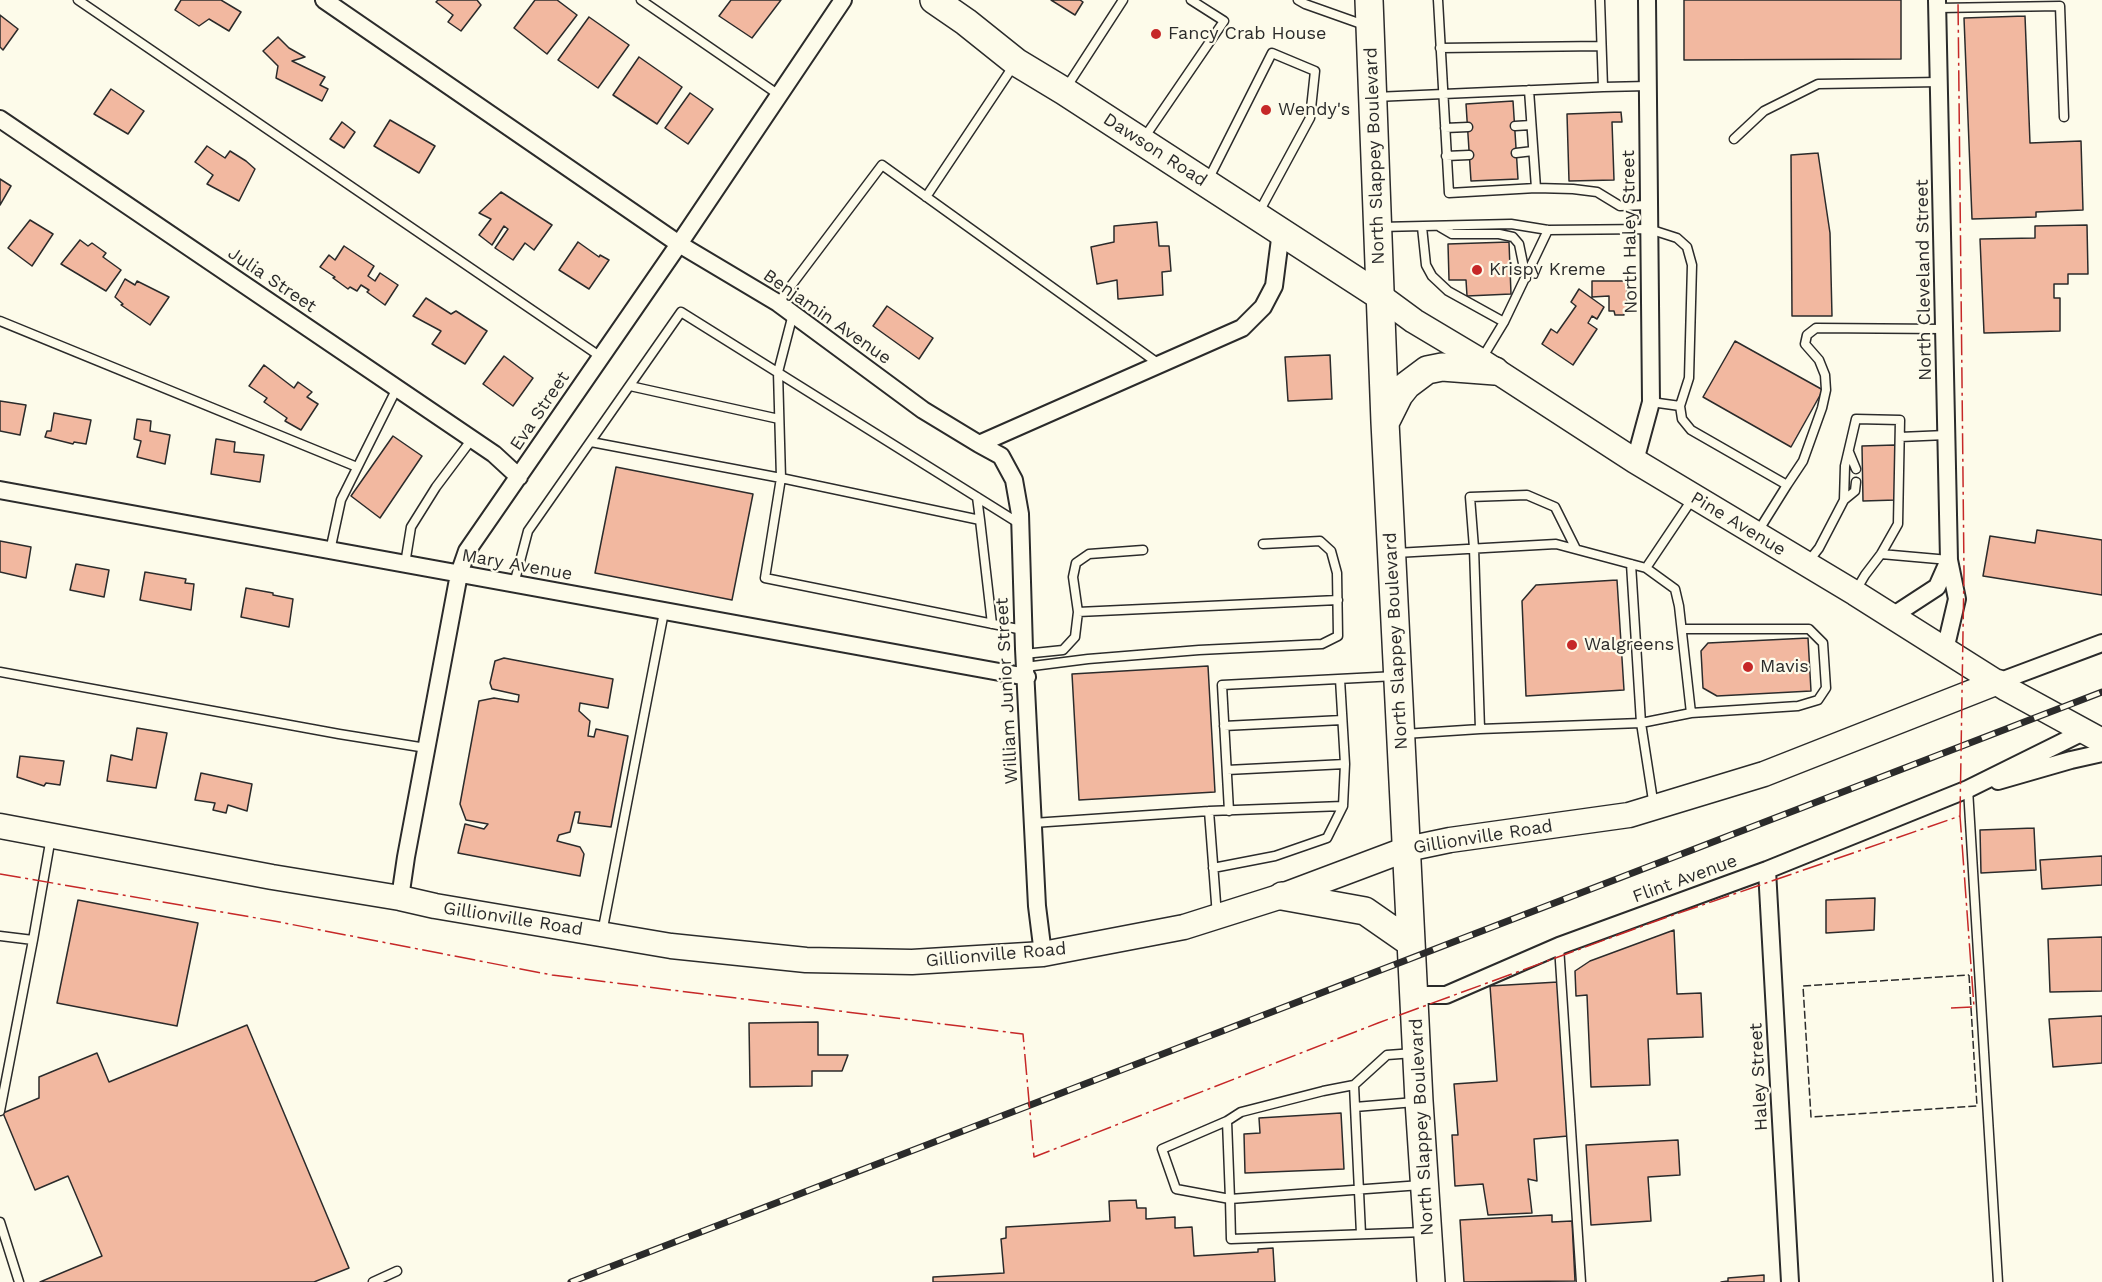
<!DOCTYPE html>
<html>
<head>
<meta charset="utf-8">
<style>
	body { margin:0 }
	canvas { display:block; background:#fdfbea }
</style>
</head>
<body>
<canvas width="2102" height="1282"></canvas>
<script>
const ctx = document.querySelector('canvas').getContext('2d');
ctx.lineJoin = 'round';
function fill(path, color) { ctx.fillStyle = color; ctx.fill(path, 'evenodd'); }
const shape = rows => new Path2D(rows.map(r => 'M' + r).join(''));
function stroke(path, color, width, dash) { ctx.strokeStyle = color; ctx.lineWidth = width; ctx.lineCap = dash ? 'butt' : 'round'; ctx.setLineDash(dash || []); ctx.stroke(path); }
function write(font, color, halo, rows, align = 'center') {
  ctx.font = font + ' "Work Sans",sans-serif'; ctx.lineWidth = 4.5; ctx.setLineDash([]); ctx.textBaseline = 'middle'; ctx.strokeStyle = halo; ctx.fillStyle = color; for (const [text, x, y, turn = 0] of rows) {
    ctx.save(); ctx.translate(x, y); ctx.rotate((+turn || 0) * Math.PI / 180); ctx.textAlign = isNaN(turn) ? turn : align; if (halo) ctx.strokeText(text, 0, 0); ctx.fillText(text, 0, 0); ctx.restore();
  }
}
const building = shape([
	[181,0,221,0,241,12,229,31,209,19,199,26,175,10,181,0],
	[438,0,477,0,481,5,461,31,448,22,453,15,436,2,438,0],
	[535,0,557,0,577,15,547,54,514,28,535,0],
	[731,0,781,0,752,38,719,16,731,0],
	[1051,0,1080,0,1083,2,1075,15,1051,0],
	[1684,0,1901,0,1901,59,1684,60,1684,0],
	[0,15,18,29,3,50,0,47,0,15],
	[2025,16,2030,143,2081,141,2083,210,2036,212,2036,217,1972,219,1964,18,2025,16],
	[589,17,629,45,598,88,558,60,589,17],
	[278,37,289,48,305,57,292,61,325,77,320,85,328,89,322,101,276,78,278,66,263,51,278,37],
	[639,57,682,87,657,124,613,95,639,57],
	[111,89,144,111,128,134,94,114,111,89],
	[690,93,713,109,688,144,665,128,690,93],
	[1513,101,1518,179,1471,181,1466,104,1513,101],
	[1621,112,1622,122,1612,122,1614,180,1569,181,1567,114,1621,112],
	[390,120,435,146,419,173,374,146,390,120],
	[342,122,355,132,344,148,330,139,342,122],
	[207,146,225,158,230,151,246,161,255,169,239,201,207,184,213,175,195,162,207,146],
	[1818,153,1830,233,1832,316,1792,316,1791,155,1818,153],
	[0,179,11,186,0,205,0,179],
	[501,192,552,225,534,250,525,243,513,260,495,248,508,229,504,226,492,245,479,235,491,219,479,213,501,192],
	[30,220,53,234,32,266,8,248,30,220],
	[1157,222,1159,246,1169,246,1171,271,1162,272,1163,295,1118,299,1117,280,1097,284,1091,247,1114,242,1114,226,1157,222],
	[2087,225,2088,274,2068,274,2068,284,2054,284,2054,298,2060,298,2060,331,1984,333,1980,239,2035,238,2035,226,2087,225],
	[80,240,88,246,92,243,106,253,103,257,121,270,106,291,61,264,80,240],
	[578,242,599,257,600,255,609,260,589,289,559,270,578,242],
	[1509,242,1511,294,1467,296,1466,280,1449,280,1448,244,1509,242],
	[344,246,374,266,368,276,375,281,380,273,398,285,385,305,367,292,369,290,361,285,357,291,350,287,348,289,333,278,335,277,320,267,329,255,335,260,344,246],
	[125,279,135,285,137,281,169,297,150,325,121,305,123,304,115,297,125,279],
	[1592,281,1627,281,1627,311,1624,312,1624,315,1615,315,1614,311,1609,311,1609,296,1592,297,1592,281],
	[1579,289,1604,307,1597,319,1592,316,1588,323,1597,329,1573,365,1542,344,1551,329,1557,333,1576,306,1571,302,1579,289],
	[426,298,451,314,456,311,487,331,465,364,432,344,441,331,413,316,426,298],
	[887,306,933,338,919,359,873,326,887,306],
	[1735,341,1823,390,1791,447,1703,397,1735,341],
	[1330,355,1332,399,1288,401,1285,357,1330,355],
	[504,356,533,378,513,406,483,384,504,356],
	[264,365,294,388,298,382,312,392,307,397,318,404,301,430,285,421,287,418,264,402,267,398,249,386,264,365],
	[0,401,26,405,20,435,0,431,0,401],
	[54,413,91,420,86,444,74,442,73,444,45,437,47,431,51,431,54,413],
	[137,419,151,421,150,431,170,435,165,464,137,457,141,441,134,439,137,419],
	[393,436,422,456,380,518,351,496,393,436],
	[216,439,235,442,234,452,264,455,260,482,211,474,216,439],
	[1895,445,1896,500,1863,501,1862,446,1895,445],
	[616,467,753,494,732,600,595,573,616,467],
	[2037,530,2102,540,2102,595,1983,576,1990,536,2035,543,2037,530],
	[0,541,31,547,26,578,0,572,0,541],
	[76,564,109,570,104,597,70,590,76,564],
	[145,572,186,579,185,583,194,584,191,610,140,600,145,572],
	[1617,580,1624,690,1526,696,1522,601,1536,585,1617,580],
	[246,588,273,593,273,595,293,599,289,627,241,617,246,588],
	[1808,638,1811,691,1717,696,1703,688,1701,651,1708,643,1808,638],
	[504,658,613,679,608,708,580,703,579,711,590,721,588,736,594,737,596,729,628,736,611,827,578,823,580,812,575,812,570,832,559,835,557,841,580,847,584,854,580,876,458,853,465,824,484,829,488,824,466,820,460,804,479,701,494,698,518,702,519,695,492,689,490,683,495,661,504,658],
	[1208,666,1215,792,1079,800,1072,674,1208,666],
	[137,728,167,733,156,788,107,781,111,755,132,760,137,728],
	[20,756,64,761,60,785,46,783,44,786,17,777,20,756],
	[201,773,252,784,247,811,228,805,226,813,213,810,215,803,195,800,201,773],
	[2034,828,2036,870,1981,873,1980,830,2034,828],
	[2102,856,2102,885,2042,889,2040,860,2102,856],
	[1875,898,1874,930,1826,933,1826,900,1875,898],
	[78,900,198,923,177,1026,57,1003,78,900],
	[1674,930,1677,994,1701,993,1703,1037,1648,1039,1650,1085,1591,1087,1587,995,1576,996,1575,971,1590,961,1674,930],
	[2102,937,2102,991,2050,992,2048,939,2102,937],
	[1558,982,1568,1136,1534,1139,1537,1181,1528,1179,1532,1213,1488,1215,1483,1184,1455,1186,1452,1135,1458,1135,1454,1084,1497,1081,1490,986,1558,982],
	[2102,1016,2102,1063,2053,1067,2049,1019,2102,1016],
	[818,1022,818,1055,848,1055,842,1071,812,1071,812,1086,750,1087,749,1023,818,1022],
	[247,1025,349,1268,314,1282,40,1282,102,1256,68,1176,35,1190,3,1113,39,1098,39,1077,97,1053,109,1082,247,1025],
	[1341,1113,1344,1169,1245,1173,1244,1134,1260,1133,1259,1118,1341,1113],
	[1678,1140,1680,1175,1648,1177,1651,1221,1591,1225,1586,1145,1678,1140],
	[1136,1200,1137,1208,1146,1208,1146,1219,1175,1217,1175,1228,1192,1227,1194,1256,1258,1252,1258,1249,1273,1248,1275,1282,933,1282,933,1277,1004,1273,1001,1239,1006,1238,1006,1227,1110,1221,1109,1201,1136,1200],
	[1552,1215,1552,1222,1572,1221,1575,1281,1464,1282,1460,1220,1552,1215],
	[1764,1275,1764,1282,1721,1282,1728,1281,1728,1278,1764,1275]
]);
fill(building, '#f2b8a0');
stroke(building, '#2b2b2b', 1.5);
const service = shape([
	[78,0,601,357],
	[641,0,779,95],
	[1298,0,1305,4,1367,26],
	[1438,0,1449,193,1536,188,1573,189,1597,192,1620,206,1649,205],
	[1938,8,2060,6,2064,117],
	[1440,48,1601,46],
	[1603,87,1648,86],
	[1066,88,1123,0],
	[1529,90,1536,188],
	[1375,97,1603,87,1600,0],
	[1515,126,1531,125],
	[1445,128,1468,127],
	[1144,138,1224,21,1191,0],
	[1734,139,1764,111,1818,84,1939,82],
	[1516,153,1533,151],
	[1446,156,1469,155],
	[1208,180,1272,53,1315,71,1310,118,1258,214],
	[926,197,1014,65],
	[1380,227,1511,224,1548,230,1649,229,1677,238,1687,247,1692,265,1689,378,1680,406,1682,419,1691,430,1787,485,1803,461,1822,408,1826,390,1825,375,1819,360,1805,344,1807,335,1816,328,1944,329],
	[1422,227,1426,265,1432,276,1448,291,1504,322],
	[1440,227,1452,234,1499,234,1513,237,1519,244,1526,278],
	[778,303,882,165,1159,364],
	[793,314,778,372,781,478,765,578,1023,630],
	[0,321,357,467],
	[1481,360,1504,322,1548,230],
	[630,386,779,419],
	[1651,402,1680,406],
	[1900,437,1946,435],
	[591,442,781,478,980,520,977,497],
	[1849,452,1856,469],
	[1844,500,1855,491,1856,482],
	[980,520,992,624],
	[1757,533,1787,485],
	[1576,549,1555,507,1527,495,1470,497,1474,548,1480,729,1641,723,1631,564],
	[330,551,341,500,397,388],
	[1396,553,1556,544,1646,568,1693,498],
	[1881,554,1949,560],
	[1808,562,1819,548,1844,500,1845,466,1856,419,1900,420,1898,524,1881,554,1865,575,1855,592],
	[405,564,411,527,436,487,472,439],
	[1646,568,1675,589,1679,606,1691,713,1641,723,1654,807],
	[514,584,528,531,681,312,1020,524],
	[1078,612,1338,600],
	[1682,629,1809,629,1823,643,1826,688,1818,700,1798,706,1691,713],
	[1024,654,1063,650,1075,637,1078,612,1073,577,1076,563,1089,554,1143,550],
	[1025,667,1088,659,1199,650,1322,644,1338,636,1337,573,1331,551,1320,541,1263,544],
	[0,672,339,734,426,748],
	[1224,726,1342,720],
	[1404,734,1480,729],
	[1227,770,1345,764],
	[1968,789,1998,1282],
	[1229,811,1222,685,1396,676],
	[1033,823,1209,811],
	[1213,868,1275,856,1327,838,1343,806],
	[1217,916,1209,811,1343,806,1345,764,1340,679],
	[602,933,664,612],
	[0,936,33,940,51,837],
	[1559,946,1581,1282],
	[1354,1085,1387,1055,1414,1053],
	[1355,1107,1415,1102],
	[0,1111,33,940],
	[1227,1121,1241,1112,1323,1091,1354,1085,1361,1234],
	[1421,1185,1230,1199,1176,1189,1162,1149,1227,1121,1230,1199,1231,1239,1424,1232],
	[0,1222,19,1282],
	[373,1282,397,1271]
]);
const minor = shape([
	[324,0,679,244,778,303,923,410,979,444,1242,328,1263,307,1274,286,1281,231],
	[1937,0,1949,560,1957,599,1945,650],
	[0,119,494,454,519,477],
	[979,444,1001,456,1014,480,1020,514,1024,649,1037,906,1043,954],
	[1635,461,1651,402,1647,0],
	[0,490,1027,677],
	[1891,617,1937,587,1949,560],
	[1998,682,2102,643],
	[1998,781,2071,760,2102,753],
	[1767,870,1790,1282],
	[400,898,406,857,459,574,467,551,679,244,843,0],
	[1414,995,1446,995,1559,946,1767,870,1968,789,2085,731]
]);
const secondary = shape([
	[1380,296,1414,321,1481,361,1635,461,1855,593,2007,689,2102,741],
	[0,826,272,877,400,898,435,906,671,946,806,960,912,962,1043,954,1184,927,1282,896,1407,849,1450,840,1629,815,1764,774,1998,682]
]);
const primary = shape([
	[934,0,966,22,1016,62,1064,91,1380,296],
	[1369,0,1385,422,1419,1101,1431,1282],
	[1386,421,1399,395,1407,385,1427,370,1442,367,1495,371],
	[1282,896,1365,911,1411,943]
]);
stroke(service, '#2b2b2b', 11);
stroke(minor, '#2b2b2b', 20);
stroke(secondary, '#2b2b2b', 27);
stroke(primary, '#2b2b2b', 30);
stroke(service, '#fdfbea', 8);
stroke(minor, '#fdfbea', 16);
stroke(secondary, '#fdfbea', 24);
stroke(primary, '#fdfbea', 27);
const rail = shape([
	[571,1282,2102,692]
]);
stroke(rail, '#2b2b2b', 7);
stroke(rail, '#fdfbea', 4.5, [14]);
stroke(shape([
	[1969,975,1977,1106,1811,1117,1803,986,1969,975]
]), '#2b2b2b', 1.5, [8, 3]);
stroke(shape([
	[0,874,274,921,552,975,1023,1034,1034,1157,1378,1023,1659,920,1960,816,1964,572,1958,0],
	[1951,1008,1974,1007,1960,816]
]), '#c62828', 1.5, [21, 4.5, 3, 4.5]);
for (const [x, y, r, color] of [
	[1156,34,6,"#c62828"],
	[1266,110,6,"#c62828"],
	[1477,270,6,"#c62828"],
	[1572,645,6,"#c62828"],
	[1748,667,6,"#c62828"]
]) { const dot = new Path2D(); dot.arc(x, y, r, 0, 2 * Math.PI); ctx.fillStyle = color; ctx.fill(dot); stroke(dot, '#fdfbea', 2); }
write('18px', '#2b2b2b', '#fdfbea', [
	["Fancy Crab House",1168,34],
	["Wendy's",1278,110],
	["Krispy Kreme",1489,270],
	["Walgreens",1584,645],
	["Mavis",1760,667]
], 'left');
write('18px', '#2b2b2b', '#fdfbea', [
	["Dawson Road",1155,150,33],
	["North Slappey Boulevard",1375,156,-92],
	["North Haley Street",1630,232,-91],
	["Julia Street",272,280,34],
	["North Cleveland Street",1924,280,-91],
	["Benjamin Avenue",827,317,35],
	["Eva Street",540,411,-56],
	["Pine Avenue",1738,524,31],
	["Mary Avenue",517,565,10],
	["North Slappey Boulevard",1396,641,-93],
	["William Junior Street",1007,691,-93],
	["Gillionville Road",1483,837,-9],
	["Flint Avenue",1685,879,-20],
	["Gillionville Road",513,919,9],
	["Gillionville Road",996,955,-5],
	["Haley Street",1759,1077,-93],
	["North Slappey Boulevard",1422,1127,-93]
]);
</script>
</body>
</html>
